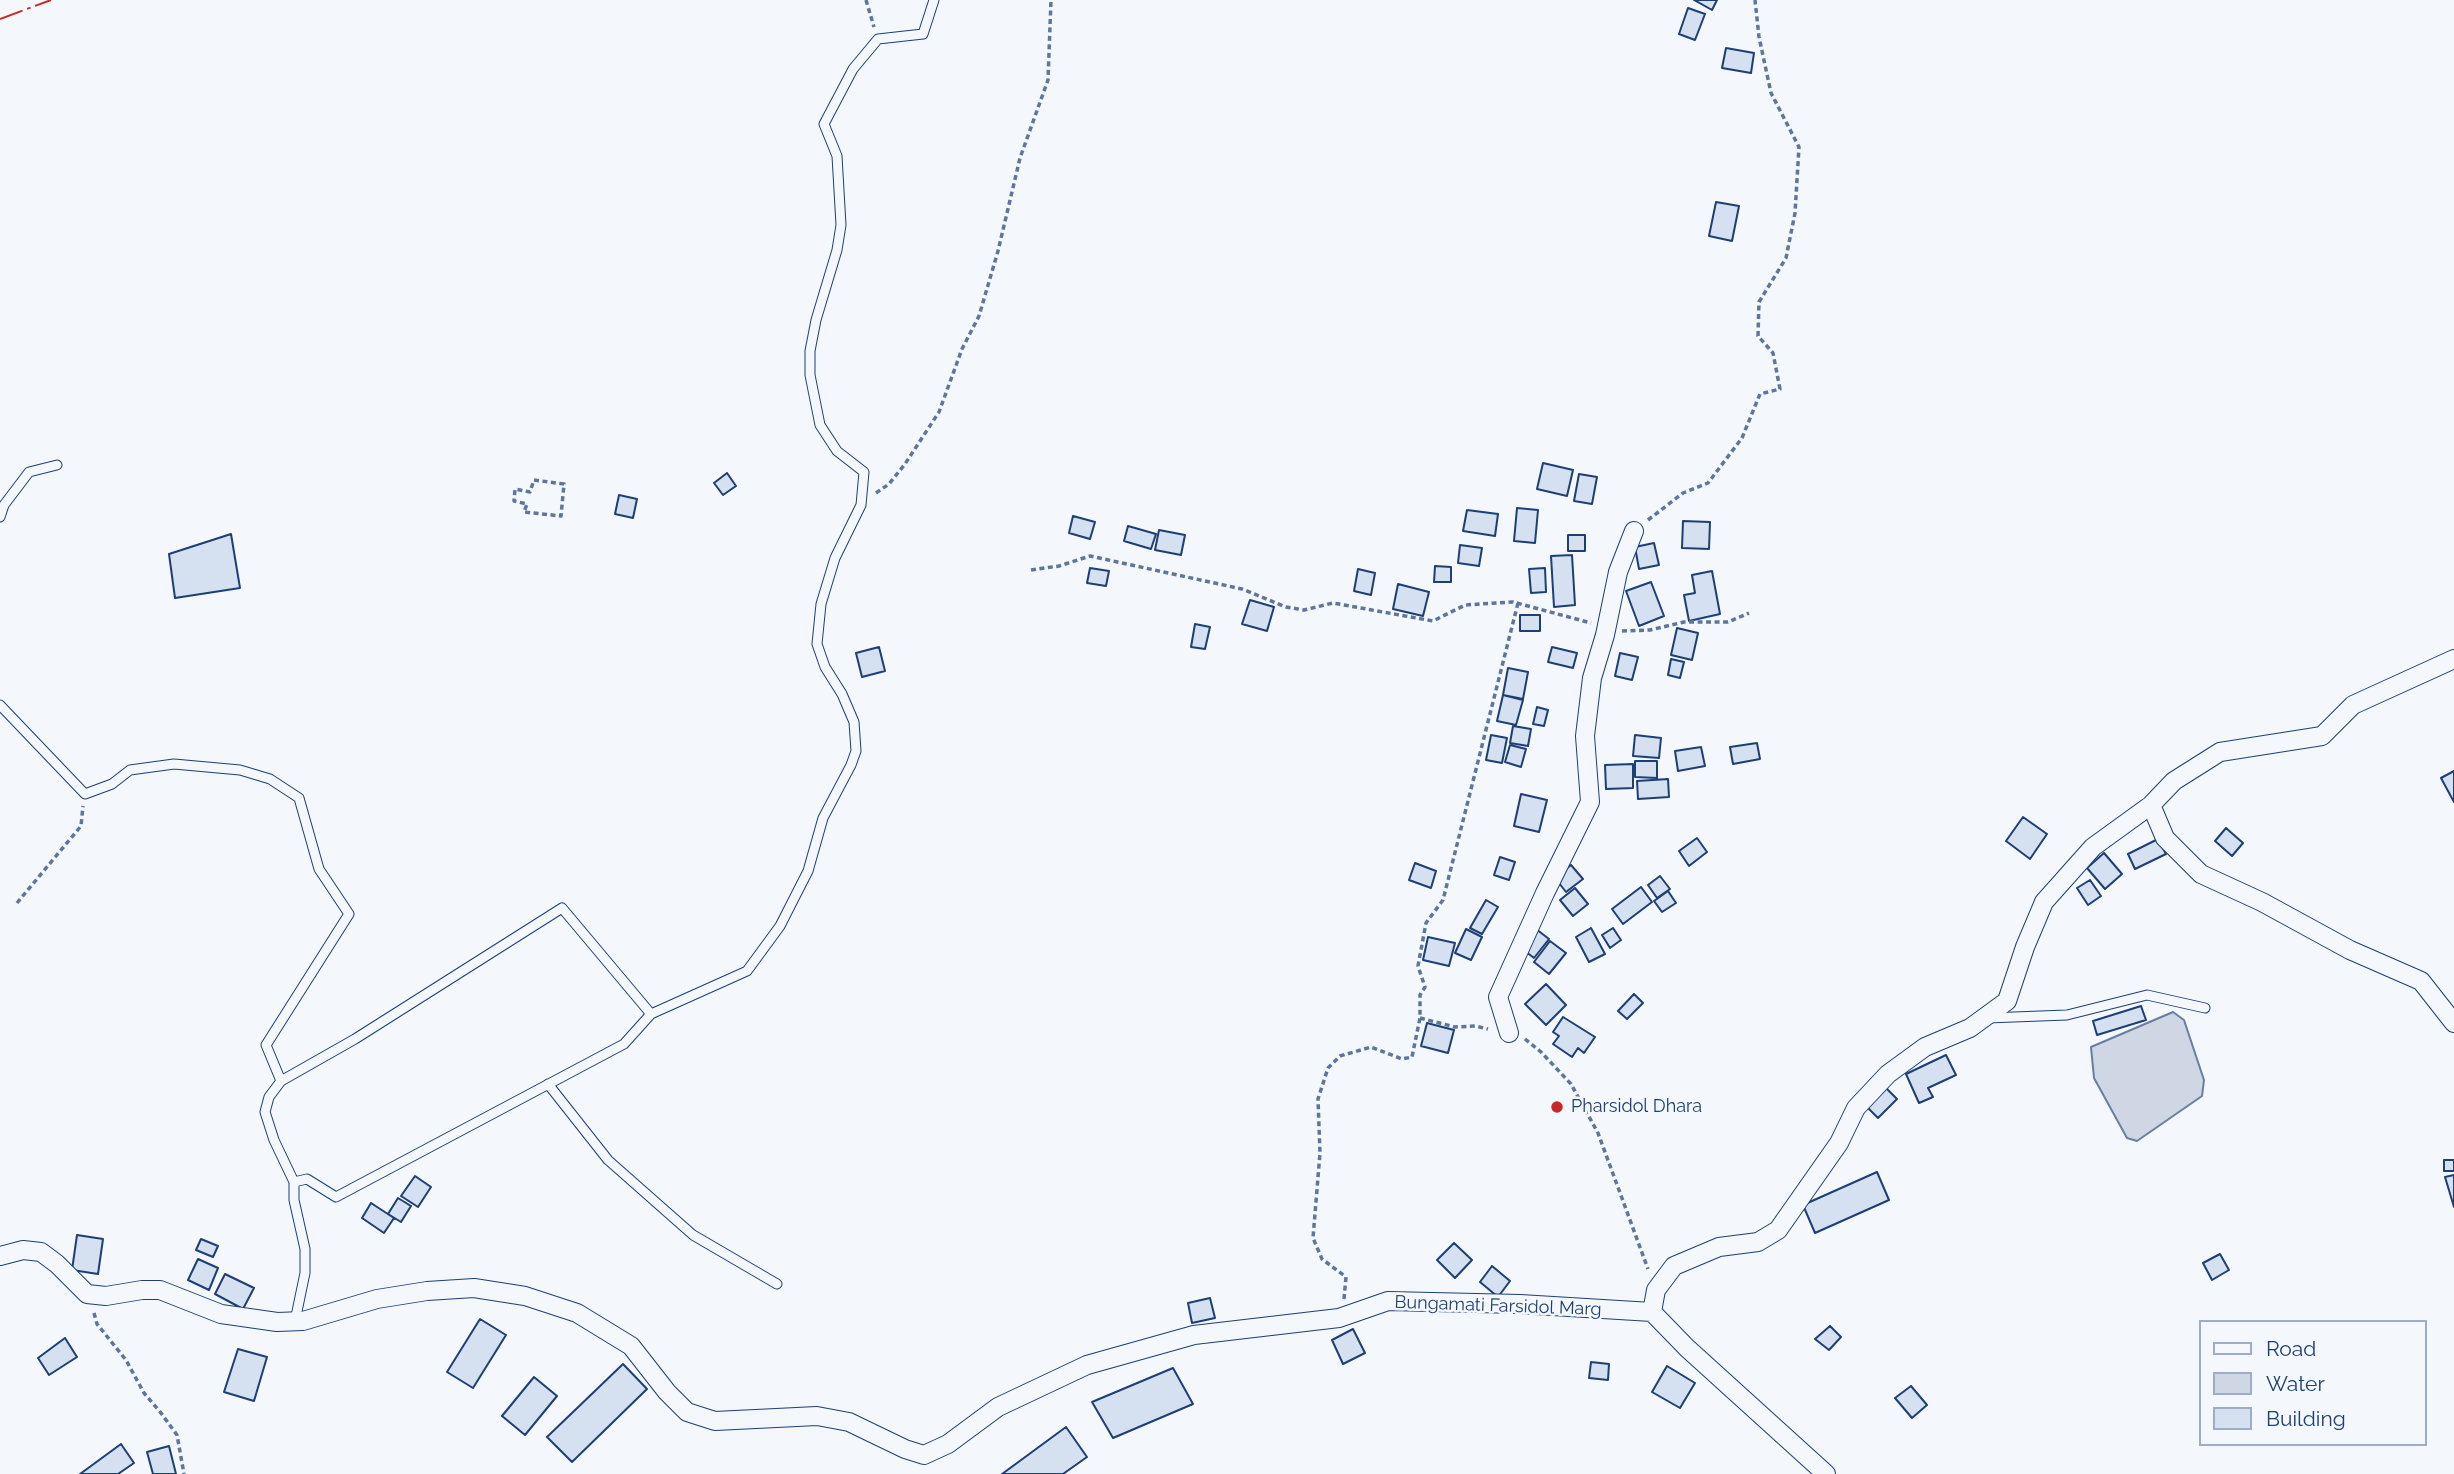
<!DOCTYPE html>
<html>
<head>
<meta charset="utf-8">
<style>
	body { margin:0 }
	#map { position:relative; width:2454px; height:1474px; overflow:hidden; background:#f4f7fb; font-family:Raleway,sans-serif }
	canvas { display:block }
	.legend { position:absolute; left:2199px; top:1320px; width:228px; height:126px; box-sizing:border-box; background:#f4f7fb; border:2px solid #9eadc5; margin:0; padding:9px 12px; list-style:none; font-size:21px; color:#1d3f73 }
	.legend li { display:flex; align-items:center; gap:14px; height:35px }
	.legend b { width:35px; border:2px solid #9eadc5 }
</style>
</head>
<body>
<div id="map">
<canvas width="2454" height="1474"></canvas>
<ul class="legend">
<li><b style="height:9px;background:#f4f7fb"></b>Road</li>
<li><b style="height:19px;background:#cfd7e4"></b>Water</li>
<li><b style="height:19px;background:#d5e0f0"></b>Building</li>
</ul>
</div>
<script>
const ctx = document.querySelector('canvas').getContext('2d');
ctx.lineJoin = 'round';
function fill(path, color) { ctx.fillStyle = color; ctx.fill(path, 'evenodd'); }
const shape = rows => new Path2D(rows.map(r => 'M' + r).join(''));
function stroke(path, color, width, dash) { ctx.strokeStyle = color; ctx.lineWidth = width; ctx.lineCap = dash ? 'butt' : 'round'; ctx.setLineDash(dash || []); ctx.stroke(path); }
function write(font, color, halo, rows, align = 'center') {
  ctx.font = font + ' Raleway,sans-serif'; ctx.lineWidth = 5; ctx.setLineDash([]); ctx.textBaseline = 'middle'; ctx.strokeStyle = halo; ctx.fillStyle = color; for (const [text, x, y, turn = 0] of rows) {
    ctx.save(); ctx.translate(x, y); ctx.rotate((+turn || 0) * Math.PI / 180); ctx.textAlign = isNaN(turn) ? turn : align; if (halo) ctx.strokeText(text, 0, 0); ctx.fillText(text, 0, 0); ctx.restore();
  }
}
const water = shape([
	[2173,1012,2184,1020,2204,1080,2202,1096,2137,1141,2127,1138,2094,1078,2091,1047,2173,1012]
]);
fill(water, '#cfd7e4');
stroke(water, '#687fa3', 2);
const building = shape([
	[1694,0,1717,0,1712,10,1694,0],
	[1688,8,1705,14,1695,40,1679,34,1688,8],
	[1726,48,1754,53,1751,73,1722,68,1726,48],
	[1716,202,1739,206,1732,241,1709,236,1716,202],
	[1543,463,1573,470,1567,496,1537,489,1543,463],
	[727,473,736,486,723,495,714,483,727,473],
	[1579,474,1597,477,1592,504,1574,501,1579,474],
	[619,495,637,499,633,518,615,514,619,495],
	[1517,508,1538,510,1535,543,1514,541,1517,508],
	[1467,510,1498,514,1495,536,1463,531,1467,510],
	[1073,516,1095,522,1090,539,1069,533,1073,516],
	[1683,521,1710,522,1709,549,1682,548,1683,521],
	[1128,526,1156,534,1151,549,1124,541,1128,526],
	[1159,530,1185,535,1181,555,1155,550,1159,530],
	[231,534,240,588,175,598,169,554,231,534],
	[1568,535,1585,535,1585,551,1568,551,1568,535],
	[1654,543,1659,565,1639,569,1635,547,1654,543],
	[1460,545,1482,548,1479,566,1458,563,1460,545],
	[1572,555,1575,605,1554,607,1551,556,1572,555],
	[1435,566,1451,567,1451,582,1434,582,1435,566],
	[1090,568,1109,571,1106,586,1087,583,1090,568],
	[1545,568,1546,592,1531,593,1529,569,1545,568],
	[1358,569,1375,573,1371,595,1354,591,1358,569],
	[1712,571,1720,614,1689,621,1684,595,1695,593,1692,575,1712,571],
	[1651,582,1664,616,1639,626,1626,591,1651,582],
	[1398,584,1429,592,1423,616,1393,609,1398,584],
	[1250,600,1274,607,1267,631,1242,624,1250,600],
	[1520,615,1540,615,1540,631,1520,631,1520,615],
	[1195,624,1210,627,1205,649,1191,647,1195,624],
	[1677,628,1698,633,1692,660,1671,655,1677,628],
	[879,647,885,671,862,677,856,653,879,647],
	[1552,647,1577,653,1573,668,1548,662,1552,647],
	[1620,653,1638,657,1632,680,1615,676,1620,653],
	[1671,659,1684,662,1680,678,1668,675,1671,659],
	[1508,668,1528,672,1523,699,1503,695,1508,668],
	[1503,695,1523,700,1516,725,1497,721,1503,695],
	[1537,707,1548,710,1544,726,1533,724,1537,707],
	[1513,726,1531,729,1528,746,1510,743,1513,726],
	[1491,735,1507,738,1502,763,1486,760,1491,735],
	[1635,735,1661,738,1659,758,1633,756,1635,735],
	[1757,743,1760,759,1733,764,1730,747,1757,743],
	[1510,745,1526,749,1521,767,1505,762,1510,745],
	[1701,747,1705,766,1678,771,1675,751,1701,747],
	[1635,761,1657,761,1657,778,1635,777,1635,761],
	[1633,764,1633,788,1606,789,1605,765,1633,764],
	[2454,771,2454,802,2441,778,2454,771],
	[1668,779,1669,797,1638,799,1637,781,1668,779],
	[1521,794,1547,800,1539,832,1514,826,1521,794],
	[2023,817,2047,834,2030,859,2006,841,2023,817],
	[2226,828,2243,843,2232,856,2215,841,2226,828],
	[1697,838,1707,852,1689,866,1679,851,1697,838],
	[2158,839,2166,854,2135,869,2128,854,2158,839],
	[2104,853,2122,874,2105,889,2087,868,2104,853],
	[1500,857,1515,862,1509,880,1494,875,1500,857],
	[1415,863,1436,871,1431,888,1409,880,1415,863],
	[1571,865,1583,879,1566,892,1555,878,1571,865],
	[1660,876,1670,889,1657,898,1648,885,1660,876],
	[2090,880,2101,896,2088,905,2077,888,2090,880],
	[1641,887,1652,902,1623,924,1612,909,1641,887],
	[1575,888,1588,904,1573,916,1560,900,1575,888],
	[1668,891,1676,903,1662,912,1654,901,1668,891],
	[1486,900,1498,907,1482,934,1470,928,1486,900],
	[1591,928,1605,954,1589,962,1576,937,1591,928],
	[1613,928,1621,940,1610,948,1602,935,1613,928],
	[1466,929,1482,937,1471,960,1455,953,1466,929],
	[1536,929,1549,939,1534,958,1521,948,1536,929],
	[1428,937,1455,943,1449,966,1423,960,1428,937],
	[1550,941,1566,953,1549,974,1534,962,1550,941],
	[1546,984,1566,1005,1546,1025,1525,1004,1546,984],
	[1634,994,1643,1003,1627,1019,1618,1011,1634,994],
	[2141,1006,2146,1020,2097,1035,2093,1021,2141,1006],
	[1563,1017,1595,1037,1584,1053,1578,1048,1572,1057,1553,1044,1559,1036,1553,1032,1563,1017],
	[1427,1023,1454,1030,1448,1053,1421,1046,1427,1023],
	[1946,1055,1956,1075,1928,1088,1933,1097,1919,1103,1906,1074,1946,1055],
	[1886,1088,1897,1099,1878,1118,1867,1107,1886,1088],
	[2444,1160,2454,1160,2454,1171,2444,1171,2444,1160],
	[1877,1172,1889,1200,1815,1233,1803,1205,1877,1172],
	[2454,1175,2454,1207,2445,1177,2454,1175],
	[415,1176,431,1187,418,1207,401,1196,415,1176],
	[398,1198,411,1206,401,1222,388,1214,398,1198],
	[371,1203,394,1218,384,1233,362,1218,371,1203],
	[77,1235,103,1239,98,1274,72,1270,77,1235],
	[201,1239,218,1246,213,1257,196,1250,201,1239],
	[1454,1243,1472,1260,1455,1278,1437,1260,1454,1243],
	[2220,1254,2229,1270,2212,1280,2203,1263,2220,1254],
	[198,1259,218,1268,209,1290,188,1280,198,1259],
	[1492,1266,1510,1281,1498,1297,1480,1282,1492,1266],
	[225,1274,254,1288,243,1309,215,1294,225,1274],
	[1210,1298,1215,1318,1192,1323,1188,1303,1210,1298],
	[480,1319,506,1335,473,1388,447,1372,480,1319],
	[1830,1326,1841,1337,1829,1350,1815,1339,1830,1326],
	[1353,1329,1365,1353,1343,1364,1332,1340,1353,1329],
	[65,1338,77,1357,49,1375,38,1358,65,1338],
	[238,1349,267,1357,254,1401,224,1392,238,1349],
	[1591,1362,1609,1364,1608,1380,1589,1378,1591,1362],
	[623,1364,647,1389,572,1462,547,1437,623,1364],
	[1667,1366,1695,1383,1680,1408,1652,1392,1667,1366],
	[1173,1368,1193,1404,1113,1438,1092,1402,1173,1368],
	[534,1377,557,1396,525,1435,502,1416,534,1377],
	[1911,1386,1927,1405,1912,1418,1895,1398,1911,1386],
	[1066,1427,1087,1457,1063,1474,1002,1474,1066,1427],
	[121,1444,134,1463,118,1474,80,1474,121,1444],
	[169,1446,176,1474,153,1474,147,1452,169,1446]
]);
fill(building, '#d5e0f0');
stroke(building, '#1d3f73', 2);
const service = shape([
	[0,517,4,505,29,472,57,465],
	[0,705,85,794,112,784,130,770,174,764,240,770,270,779,299,798,319,869,349,914,266,1045,281,1081],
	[1987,1018,2067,1015,2147,995,2205,1008],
	[548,1084,608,1160,693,1235,777,1284],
	[294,1182,307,1179,336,1197,624,1044,651,1014,747,971,780,926,808,871,823,818,851,765,856,751,854,722,842,694,825,667,817,644,821,604,835,558,861,505,864,472,837,451,820,425,810,375,810,351,816,320,837,250,841,225,837,156,824,124,853,69,878,39,923,34,934,0],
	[295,1321,305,1273,305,1249,294,1200,294,1182,274,1140,265,1112,269,1097,281,1081,355,1039,562,908,651,1014]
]);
const minor = shape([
	[2151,805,2165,838,2201,874,2262,902,2350,950,2421,981,2454,1023],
	[1509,1033,1498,997,1545,893,1590,802,1585,736,1592,678,1605,635,1618,572,1634,531],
	[0,1256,23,1250,41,1252,57,1264,87,1294,106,1296,142,1290,160,1290,221,1314,277,1322,303,1321,377,1299,427,1291,474,1288,525,1296,577,1313,631,1346,667,1392,687,1412,715,1421,817,1416,849,1422,905,1449,924,1455,948,1444,998,1407,1087,1365,1194,1335,1339,1318,1388,1301,1520,1304,1652,1312,1687,1348,1826,1474],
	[1652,1312,1656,1290,1674,1266,1719,1247,1758,1242,1778,1230,1839,1143,1856,1108,1888,1074,1925,1047,1970,1028,2007,1001,2025,947,2044,902,2093,847,2151,805,2174,781,2220,752,2322,736,2353,705,2454,659]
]);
stroke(service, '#1d3f73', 11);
stroke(minor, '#1d3f73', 20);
stroke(shape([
	[866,0,874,27],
	[534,480,564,484,561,516,524,512,527,504,514,501,515,489,530,492,534,480],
	[876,493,889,484,905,464,939,412,962,349,979,316,998,251,1020,158,1048,80,1051,0],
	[1648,520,1683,493,1708,483,1742,438,1760,394,1780,389,1773,353,1758,336,1759,302,1786,258,1795,213,1799,147,1771,93,1759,37,1755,0],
	[1031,570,1059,566,1090,556,1242,589,1286,607,1304,610,1333,603,1433,621,1465,605,1513,602,1591,623],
	[1622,631,1650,630,1684,622,1728,622,1749,613],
	[17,903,81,826,83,806],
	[1420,1018,1455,1027,1475,1026,1488,1029],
	[1525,1039,1541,1052,1571,1084,1598,1133,1648,1269],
	[1344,1299,1346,1277,1322,1259,1313,1238,1320,1153,1318,1099,1328,1068,1340,1056,1371,1047,1402,1059,1412,1057,1420,1018,1420,995,1425,987,1418,966,1426,923,1443,900,1518,603],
	[94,1313,97,1324,126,1360,144,1393,161,1413,177,1435,184,1474]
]), '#5e769c', 3.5, [5, 3.5]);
stroke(service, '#f4f7fb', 9);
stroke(minor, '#f4f7fb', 18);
stroke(shape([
	[0,19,51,0]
]), '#c62828', 2, [24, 5, 3.5, 5]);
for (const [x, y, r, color] of [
	[1557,1107,7,"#c62828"]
]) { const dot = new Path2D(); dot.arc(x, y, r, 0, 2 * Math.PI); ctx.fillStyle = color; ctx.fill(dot); stroke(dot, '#f4f7fb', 2.5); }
write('18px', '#1d3f73', '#f4f7fb', [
	["Pharsidol Dhara",1571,1107]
], 'left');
write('18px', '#1d3f73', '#f4f7fb', [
	["Bungamati Farsidol Marg",1498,1306,2]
]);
</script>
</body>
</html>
